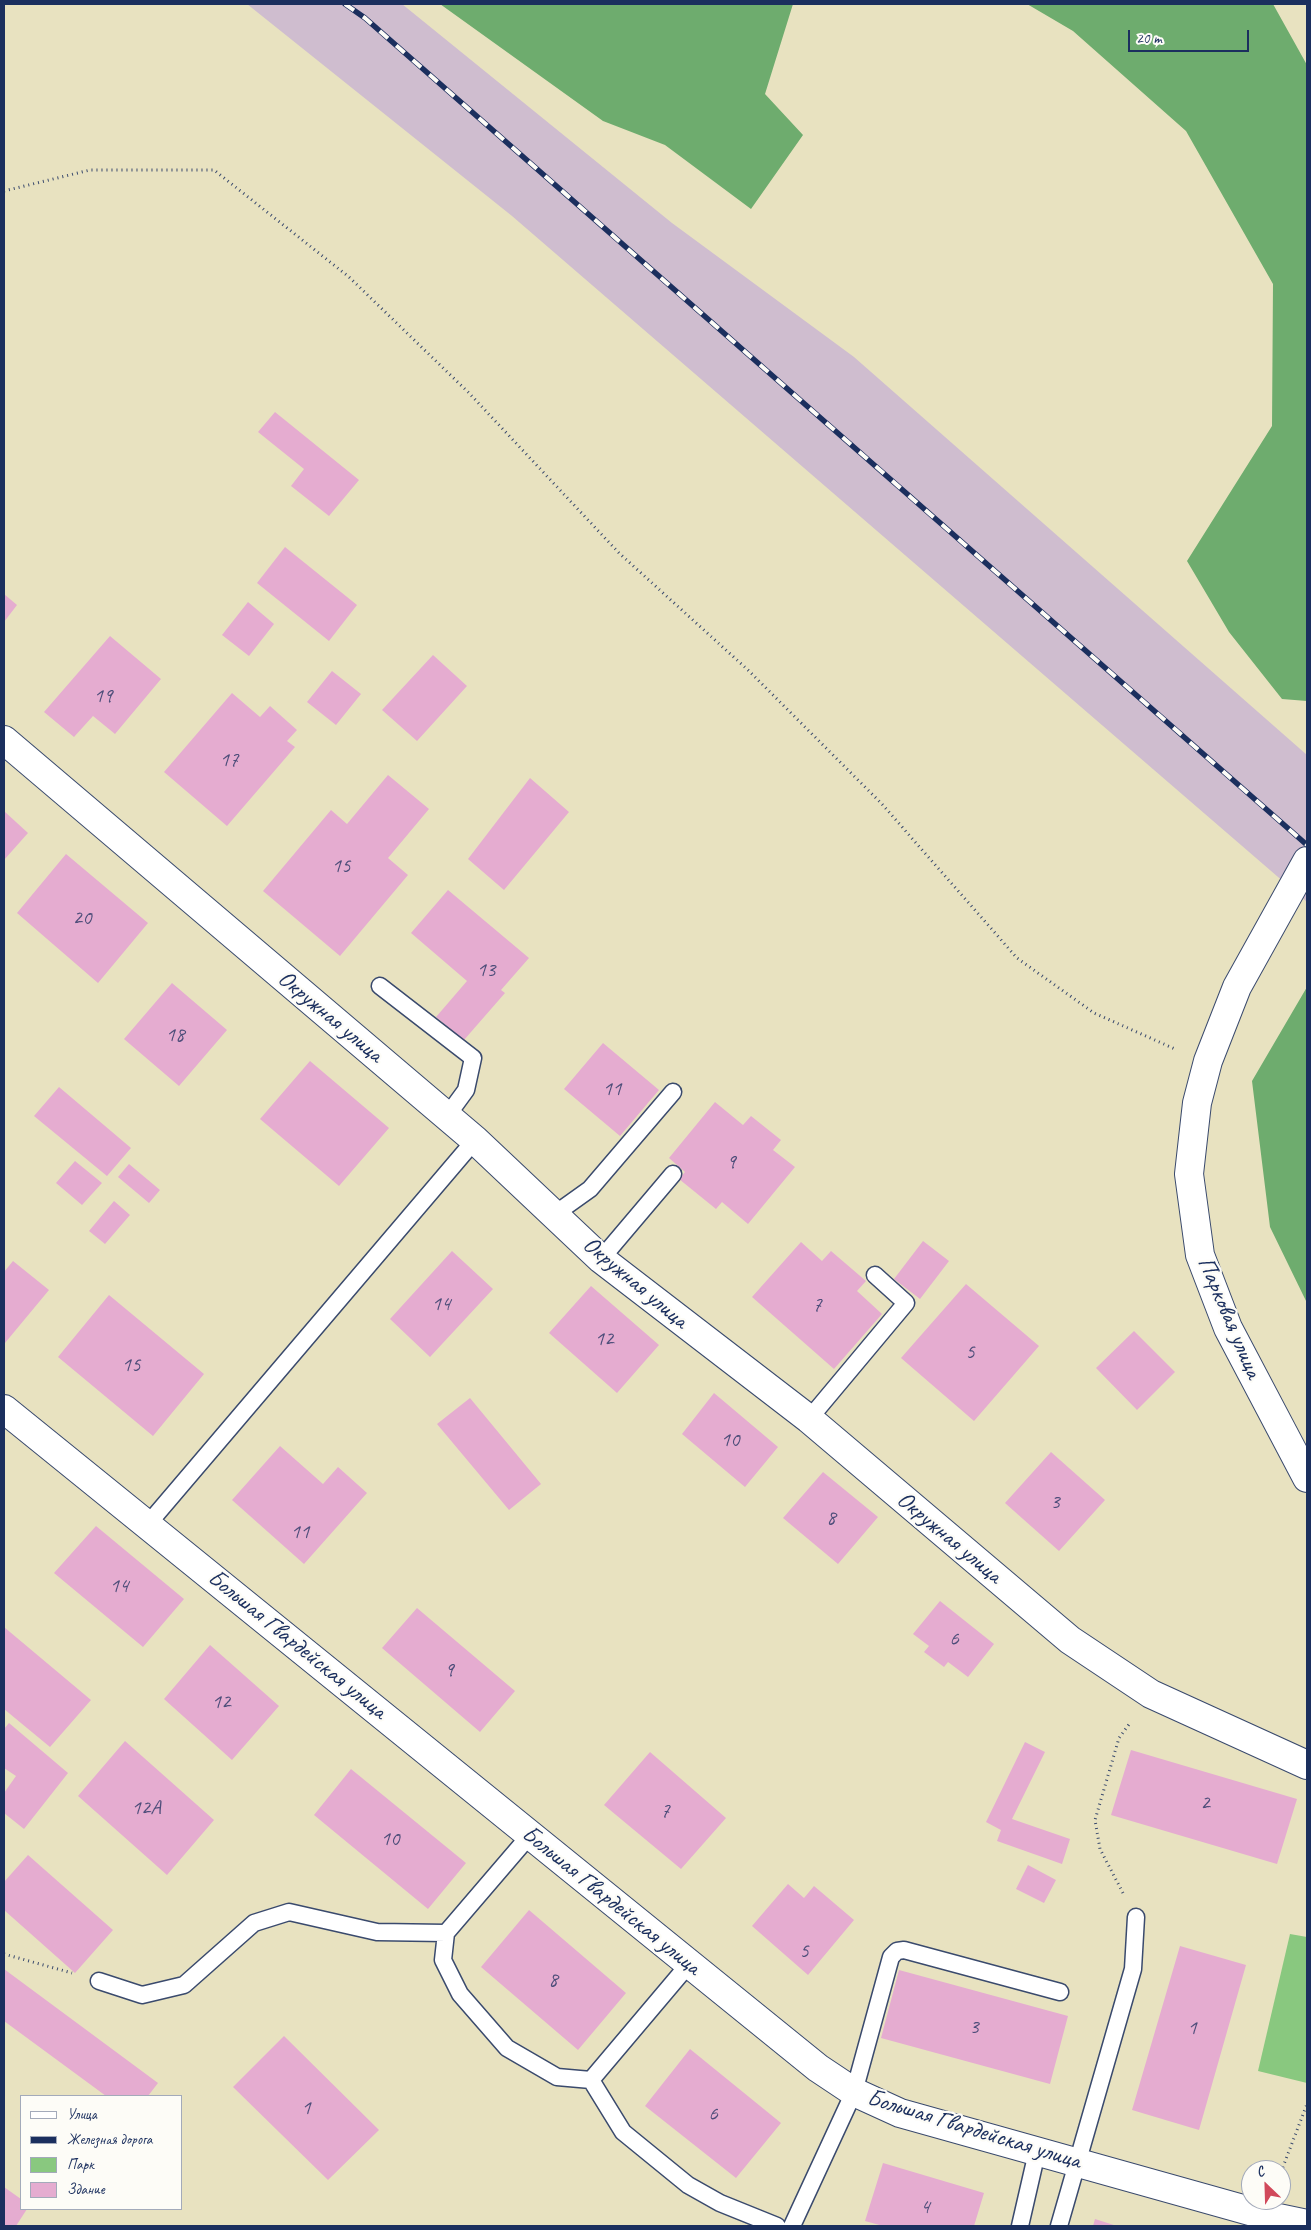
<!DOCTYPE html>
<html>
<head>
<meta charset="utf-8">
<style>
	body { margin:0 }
	#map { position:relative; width:1311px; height:2230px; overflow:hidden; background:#e8e2c0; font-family:Caveat,sans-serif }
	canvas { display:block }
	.frame { position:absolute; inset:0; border:5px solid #1b2f5e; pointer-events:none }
	.legend { position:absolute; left:20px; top:2095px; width:162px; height:115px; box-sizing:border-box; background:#fdfcf7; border:1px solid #a3aaba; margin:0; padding:6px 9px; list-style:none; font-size:15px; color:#1b2f5e }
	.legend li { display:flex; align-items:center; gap:10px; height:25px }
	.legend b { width:25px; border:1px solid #a3aaba }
	.north { position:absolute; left:1241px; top:2160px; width:50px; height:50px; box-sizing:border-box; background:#fdfcf7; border:1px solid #a3aaba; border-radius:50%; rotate:336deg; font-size:14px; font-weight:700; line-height:20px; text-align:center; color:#1b2f5e }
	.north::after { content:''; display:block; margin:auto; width:18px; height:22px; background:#d1495b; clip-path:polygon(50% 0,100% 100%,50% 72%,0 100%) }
	.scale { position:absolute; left:1128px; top:30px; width:121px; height:22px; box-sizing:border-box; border:2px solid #1b2f5e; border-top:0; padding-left:6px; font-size:15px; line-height:18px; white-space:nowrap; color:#1b2f5e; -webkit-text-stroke:4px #fdfcf7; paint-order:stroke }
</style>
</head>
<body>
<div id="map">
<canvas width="1311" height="2230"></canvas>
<div class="frame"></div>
<ul class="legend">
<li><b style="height:6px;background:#fff"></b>Улица</li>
<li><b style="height:6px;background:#1b2f5e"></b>Железная дорога</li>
<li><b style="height:14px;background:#89c87f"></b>Парк</li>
<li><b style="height:14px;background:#e5acd0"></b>Здание</li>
</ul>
<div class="north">С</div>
<div class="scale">20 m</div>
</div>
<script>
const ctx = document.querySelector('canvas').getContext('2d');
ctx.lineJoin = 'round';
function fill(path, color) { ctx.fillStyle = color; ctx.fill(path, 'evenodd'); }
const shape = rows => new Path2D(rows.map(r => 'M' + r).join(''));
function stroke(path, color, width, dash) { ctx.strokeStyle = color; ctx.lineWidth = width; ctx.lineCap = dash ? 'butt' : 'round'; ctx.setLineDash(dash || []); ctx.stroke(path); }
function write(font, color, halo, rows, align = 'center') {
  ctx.font = font + ' Caveat,sans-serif'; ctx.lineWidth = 4.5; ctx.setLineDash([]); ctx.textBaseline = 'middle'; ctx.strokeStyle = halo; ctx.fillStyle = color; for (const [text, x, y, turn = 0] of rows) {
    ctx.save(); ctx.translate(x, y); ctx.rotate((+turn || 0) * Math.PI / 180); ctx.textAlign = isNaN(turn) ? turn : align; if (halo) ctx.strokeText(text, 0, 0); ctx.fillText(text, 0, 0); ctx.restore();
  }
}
fill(shape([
	[247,4,402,4,672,223,854,357,1307,755,1307,902,512,216]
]), '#cfbdcf');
fill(shape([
	[1290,1934,1307,1937,1307,2083,1258,2071]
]), '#89c87f');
fill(shape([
	[440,4,793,4,765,94,803,135,751,209,665,145,603,121],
	[1027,4,1273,4,1307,65,1307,701,1282,699,1229,632,1187,561,1272,426,1273,284,1186,131,1073,31],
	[1307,987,1307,1303,1270,1227,1252,1081]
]), '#6eac6e');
fill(shape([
	[275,412,359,480,329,516,291,486,304,469,258,432],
	[285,547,357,605,329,641,257,583],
	[4,594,17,605,4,622],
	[248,602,274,624,249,656,222,635],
	[110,636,161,679,115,734,93,716,74,737,44,712],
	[433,655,467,686,417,741,382,710],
	[332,671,361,694,336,725,307,702],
	[232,693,260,717,270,706,297,730,287,741,295,747,227,826,164,772],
	[388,775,429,809,388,858,408,875,340,956,263,891,331,810,347,824],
	[530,778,569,812,504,890,468,859],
	[4,811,28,833,4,860],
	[66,854,148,923,98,983,17,913],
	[448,890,529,958,501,990,505,993,464,1040,436,1017,467,981,411,933],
	[172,983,227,1030,179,1086,124,1039],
	[603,1043,659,1090,620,1136,564,1089],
	[310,1061,389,1128,339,1186,260,1119],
	[59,1087,131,1148,107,1176,34,1116],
	[715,1102,743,1125,751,1116,781,1140,773,1150,795,1167,748,1224,722,1202,716,1209,679,1179,685,1172,669,1158],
	[75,1161,102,1183,82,1205,56,1183],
	[129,1164,160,1190,149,1203,118,1177],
	[114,1201,130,1215,105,1244,89,1231],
	[923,1241,949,1261,920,1299,894,1279],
	[801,1242,822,1261,831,1251,866,1281,857,1291,882,1314,834,1369,752,1297],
	[452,1251,493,1289,430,1357,390,1319],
	[13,1261,49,1290,5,1343,4,1272],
	[966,1284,1039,1346,974,1421,901,1358],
	[591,1286,659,1345,617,1393,549,1333],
	[109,1295,204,1374,153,1436,58,1357],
	[1134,1331,1175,1372,1137,1410,1096,1368],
	[714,1393,778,1447,745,1487,682,1434],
	[470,1398,541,1484,509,1510,437,1424],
	[280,1446,323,1484,338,1467,367,1493,304,1564,232,1500],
	[1051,1452,1105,1500,1059,1551,1005,1503],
	[823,1472,878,1517,838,1564,783,1518],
	[96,1526,184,1599,143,1647,54,1573],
	[940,1601,994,1644,968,1677,948,1662,944,1667,924,1652,929,1646,913,1634],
	[417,1608,515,1691,480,1732,382,1648],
	[4,1627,91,1700,50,1747,4,1709],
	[210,1645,279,1706,232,1760,164,1699],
	[9,1723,68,1773,24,1829,4,1813,4,1793,16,1776,4,1768,4,1729],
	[125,1741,214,1820,167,1875,78,1796],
	[1025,1742,1045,1752,1012,1819,1070,1839,1062,1864,997,1841,1001,1830,986,1822],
	[1131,1750,1297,1799,1277,1864,1111,1815],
	[650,1752,726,1818,681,1869,604,1805],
	[351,1769,466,1863,428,1909,314,1815],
	[28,1855,113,1930,75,1973,4,1910,4,1882],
	[1028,1865,1056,1880,1044,1903,1016,1889],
	[788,1884,804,1898,814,1886,854,1920,808,1975,752,1926],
	[529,1910,626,1993,578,2050,481,1967],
	[1180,1946,1246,1965,1199,2130,1132,2110],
	[4,1969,158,2083,148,2096,106,2096,4,2021],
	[899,1970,1068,2016,1050,2084,881,2038],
	[284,2036,379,2130,328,2180,233,2087],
	[690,2049,781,2123,736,2178,645,2106],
	[883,2163,984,2193,974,2226,883,2226,865,2221],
	[4,2187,21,2199,21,2209,27,2209,16,2226,4,2226],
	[1095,2219,1117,2226,1093,2226]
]), '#e5acd0');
const service = shape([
	[380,986,473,1058,466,1090,447,1116],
	[555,1214,590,1189,673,1092],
	[601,1259,673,1174],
	[809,1419,906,1303,875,1275],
	[148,1524,475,1140],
	[446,1933,443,1960,460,1994,507,2048,557,2077,591,2080,689,1964],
	[99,1981,142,1995,184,1985,254,1923,289,1912,377,1932,446,1933,530,1835],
	[591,2080,623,2132,688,2185,720,2203,777,2226],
	[792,2226,854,2092,891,1957,897,1951,904,1950,1060,1992],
	[1020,2226,1037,2152],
	[1059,2226,1133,1969,1136,1917]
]);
const minor = shape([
	[4,740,475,1140,601,1259,809,1419,1070,1640,1151,1694,1307,1765],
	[1307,861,1237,987,1208,1061,1197,1103,1189,1174,1200,1255,1228,1328,1307,1478],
	[4,1409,818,2068,854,2092,900,2113,1264,2215,1307,2224]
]);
stroke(service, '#3a4a6d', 19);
stroke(minor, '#3a4a6d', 30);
stroke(shape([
	[4,191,90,170,214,170,349,277,469,393,619,553,748,670,881,803,1017,958,1094,1013,1175,1049],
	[1123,1893,1100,1849,1095,1820,1119,1738,1130,1723],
	[4,1954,72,1973],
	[1281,2172,1307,2104]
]), '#3a4a6d', 3, [1, 4]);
stroke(service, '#fff', 16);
stroke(minor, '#fff', 28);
const rail = shape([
	[345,4,365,18,1307,845]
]);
stroke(rail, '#1b2f5e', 5.5);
stroke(rail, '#fdfcf7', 4, [11]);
write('21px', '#4e4e7a', null, [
	["19",103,696],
	["17",229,760],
	["15",341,866],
	["20",82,918],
	["13",486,970],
	["18",175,1035],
	["11",612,1089],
	["9",731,1162],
	["14",441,1304],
	["7",817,1305],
	["12",604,1339],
	["5",970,1352],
	["15",131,1365],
	["10",730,1440],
	["3",1055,1502],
	["8",831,1518],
	["11",300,1532],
	["14",119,1586],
	["6",954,1639],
	["9",449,1670],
	["12",221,1702],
	["2",1205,1803],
	["12А",146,1808],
	["7",665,1811],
	["10",390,1839],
	["5",804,1951],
	["8",553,1980],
	["3",974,2027],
	["1",1192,2028],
	["1",306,2108],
	["6",713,2114],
	["4",925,2207]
]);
write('24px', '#1b2f5e', '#fdfcf7', [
	["Окружная улица",330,1017,40],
	["Окружная улица",635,1283,40],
	["Парковая улица",1229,1318,67],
	["Окружная улица",949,1538,40],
	["Большая Гвардейская улица",297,1645,39],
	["Большая Гвардейская улица",611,1901,39],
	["Большая Гвардейская улица",974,2130,17]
]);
</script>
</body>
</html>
